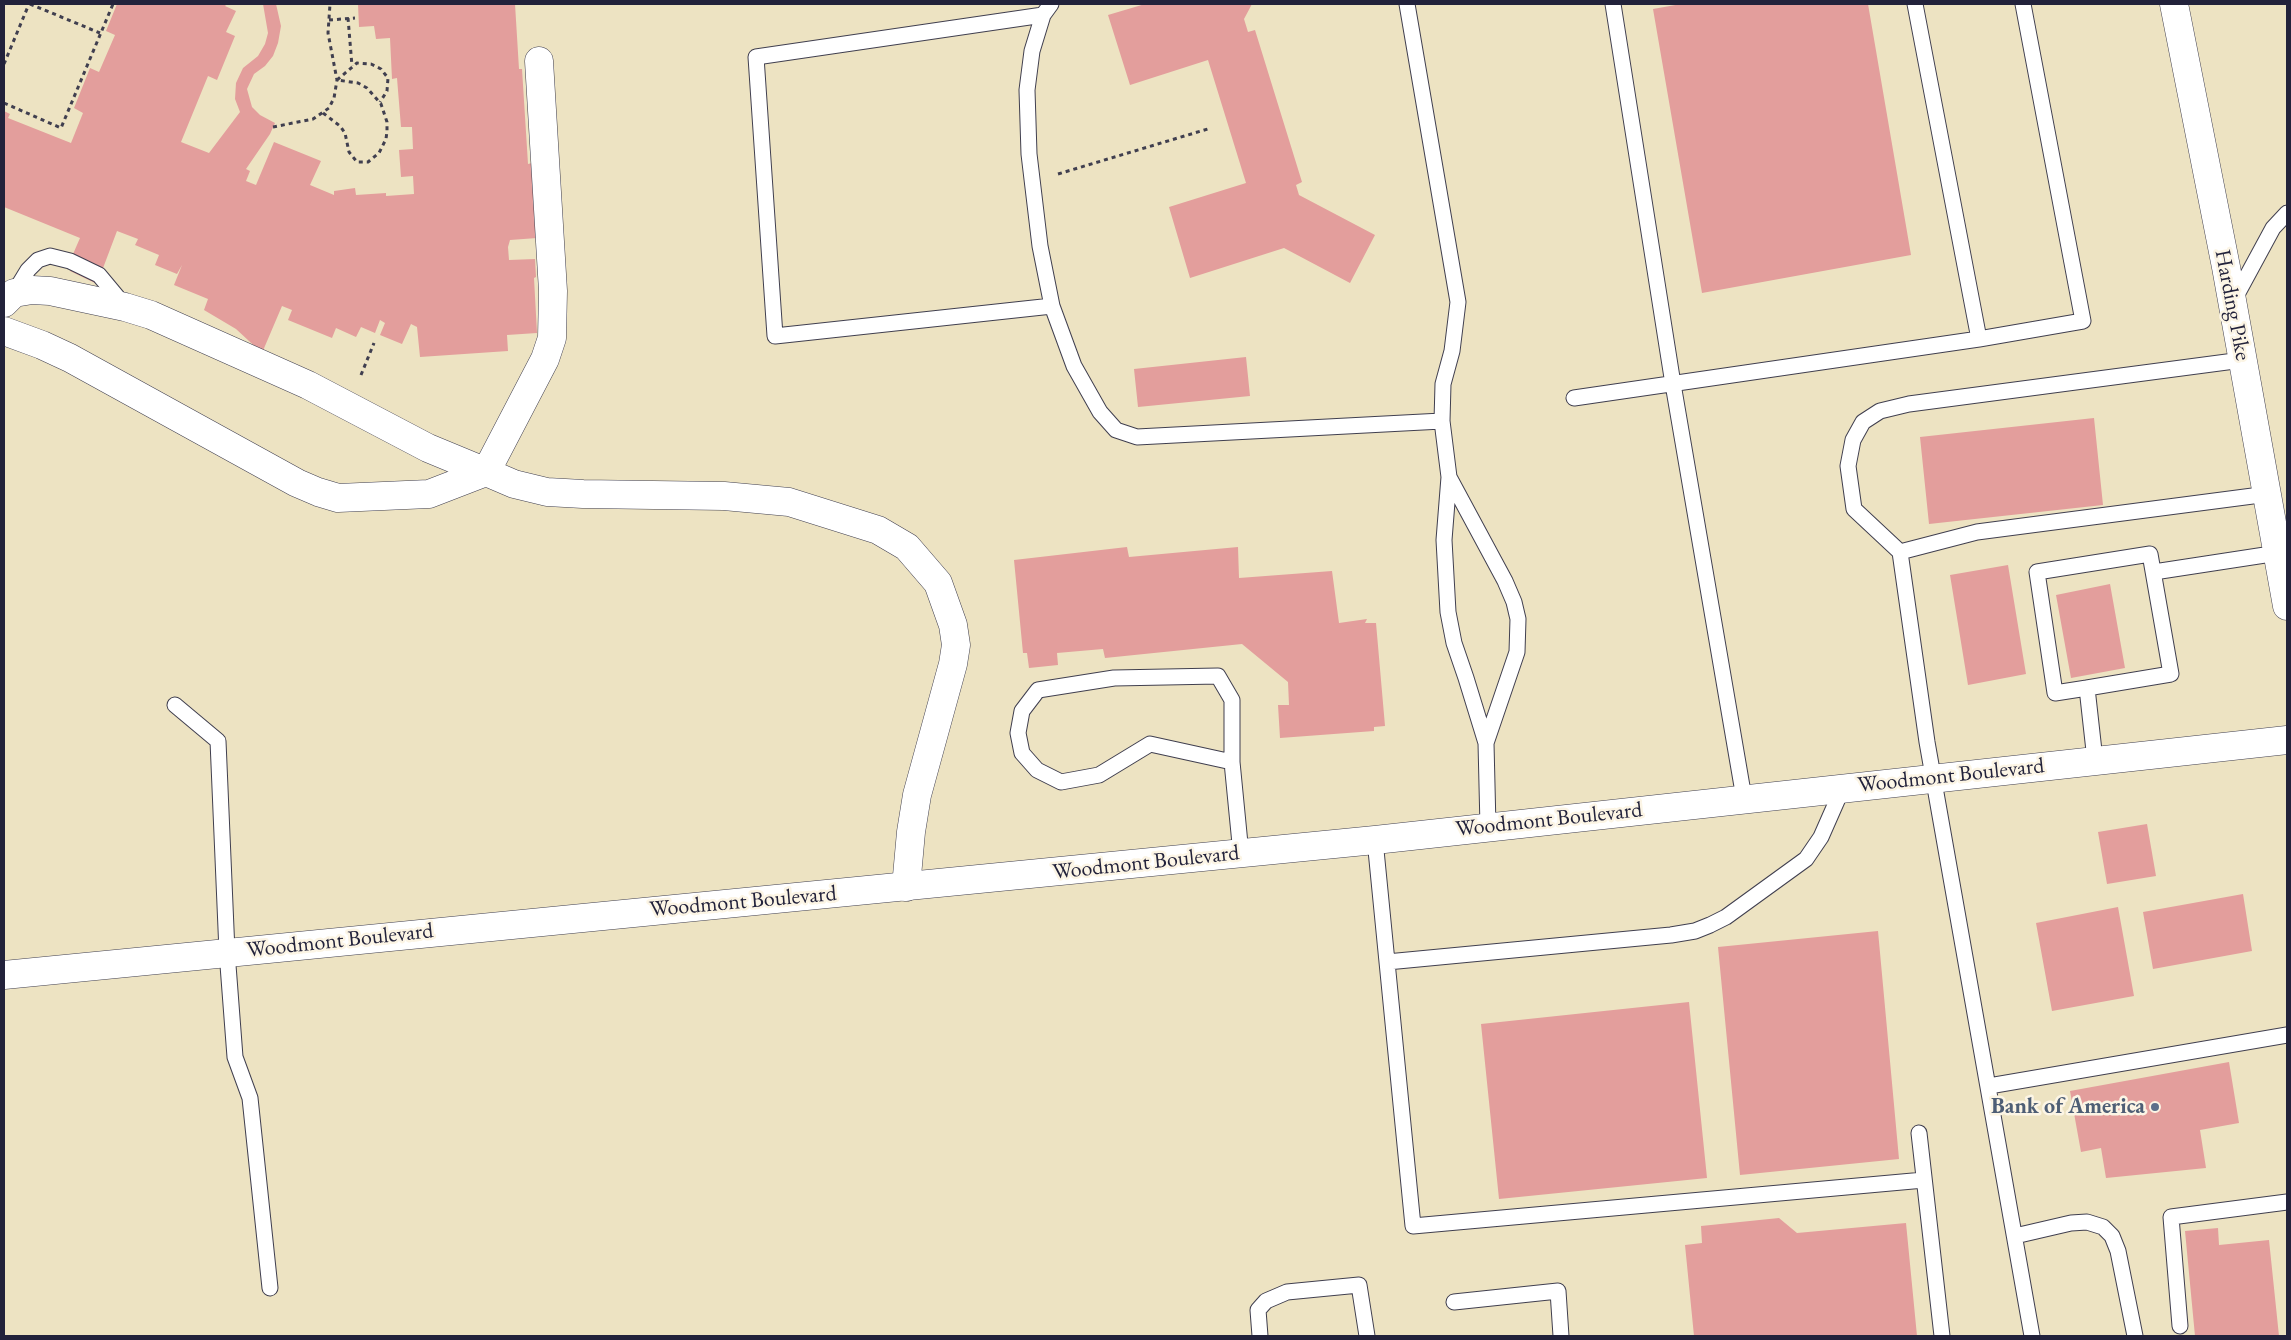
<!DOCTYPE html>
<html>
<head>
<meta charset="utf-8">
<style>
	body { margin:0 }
	#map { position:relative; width:2291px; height:1340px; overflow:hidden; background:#ede3c2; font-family:"EB Garamond",serif }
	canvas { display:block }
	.frame { position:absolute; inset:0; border:5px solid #22223b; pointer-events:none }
</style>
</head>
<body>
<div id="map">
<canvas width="2291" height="1340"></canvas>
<div class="frame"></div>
</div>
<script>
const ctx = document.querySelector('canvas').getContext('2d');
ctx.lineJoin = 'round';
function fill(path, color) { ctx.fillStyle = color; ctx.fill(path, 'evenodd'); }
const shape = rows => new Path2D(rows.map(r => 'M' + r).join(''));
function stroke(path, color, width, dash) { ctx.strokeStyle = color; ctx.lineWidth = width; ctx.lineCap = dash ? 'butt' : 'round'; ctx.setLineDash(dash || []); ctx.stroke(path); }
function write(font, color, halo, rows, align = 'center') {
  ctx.font = font + ' "EB Garamond",serif'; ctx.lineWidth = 5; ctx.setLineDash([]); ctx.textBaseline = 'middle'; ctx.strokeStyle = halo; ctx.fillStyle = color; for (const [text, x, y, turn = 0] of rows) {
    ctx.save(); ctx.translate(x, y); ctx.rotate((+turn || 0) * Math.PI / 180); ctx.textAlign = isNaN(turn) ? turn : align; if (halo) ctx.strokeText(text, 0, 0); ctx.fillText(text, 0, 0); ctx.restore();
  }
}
fill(shape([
	[117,4,227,4,225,6,236,11,226,32,235,36,217,80,208,76,181,142,209,153,240,112,235,99,236,83,243,68,258,56,265,44,268,33,263,4,276,4,281,26,278,43,273,56,265,66,254,74,247,89,252,107,260,115,275,123,270,134,246,169,250,171,246,181,256,185,274,142,321,161,310,185,334,195,334,191,355,188,356,195,386,193,386,196,414,194,413,176,401,177,399,150,413,149,412,127,401,127,397,78,392,79,390,38,376,39,374,26,359,27,358,4,515,4,519,69,522,69,528,164,532,163,537,238,510,240,508,247,509,260,535,259,536,277,534,278,537,333,507,335,508,351,420,357,417,327,411,324,402,344,380,335,385,323,380,320,375,333,361,327,356,337,336,328,332,338,288,320,292,310,282,306,262,353,236,329,204,310,208,299,174,285,182,265,177,274,155,265,159,255,135,245,138,239,117,231,97,284,70,271,70,261,80,238,4,207,4,111,10,114,8,118,71,143,83,113,74,108,90,68,99,72,115,35,106,31],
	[1145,4,1252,4,1244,19,1248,32,1255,30,1302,182,1296,185,1299,195,1375,235,1350,283,1284,248,1190,278,1169,207,1246,183,1208,60,1130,85,1108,15],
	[1681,4,1868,4,1911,255,1702,293,1653,9],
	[1246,357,1250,396,1138,407,1134,369],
	[2094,418,2103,505,1929,524,1920,437],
	[1127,547,1129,557,1238,547,1239,578,1332,571,1339,623,1367,619,1365,623,1376,623,1385,726,1374,727,1374,731,1280,738,1278,705,1289,705,1288,682,1242,644,1105,658,1103,649,1057,653,1058,665,1029,668,1027,653,1023,653,1014,560],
	[2008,565,2026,674,1968,685,1950,575],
	[2110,584,2125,668,2071,678,2056,595],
	[2147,824,2156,876,2107,884,2098,832],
	[2243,894,2252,951,2153,969,2143,912],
	[2118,907,2134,996,2052,1011,2036,923],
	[1878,931,1899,1159,1740,1175,1718,947],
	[1689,1002,1707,1178,1499,1199,1481,1024],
	[2229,1062,2239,1123,2200,1130,2206,1168,2106,1178,2101,1148,2081,1152,2070,1091],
	[1779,1218,1797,1233,1906,1223,1917,1336,1694,1336,1685,1245,1702,1243,1701,1226],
	[2218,1228,2219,1245,2269,1240,2279,1336,2195,1336,2185,1231]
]), '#e39e9c');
const service = shape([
	[1051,4,1043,15,1032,51,1027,90,1029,154,1040,246,1052,306,1074,366,1100,412,1116,430,1137,437,1442,421],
	[1407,4,1458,302,1452,351,1443,384,1442,421,1449,477,1444,540,1448,612,1454,643,1466,678,1486,743,1488,827],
	[1613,4,1673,384,1744,798],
	[1915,4,1979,339],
	[1043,15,756,57,775,336,1052,306],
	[14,293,28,270,38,260,50,256,70,261,99,275,124,305],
	[2234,300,2273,228,2287,213],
	[1574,398,1979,339,2083,321,2023,4],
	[1449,477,1505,581,1514,602,1518,619,1517,652,1486,743],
	[1900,552,1977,532,2268,494],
	[2154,572,2278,553],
	[2087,688,2055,693,2037,572,2150,554,2171,674,2087,688,2095,760],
	[175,705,218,741,227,952,235,1057,250,1098,270,1288],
	[1232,762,1150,744,1099,775,1061,782,1037,770,1022,753,1018,733,1022,711,1038,690,1114,678,1218,676,1232,700,1232,762,1241,854],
	[1375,840,1413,1226,1924,1180],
	[1387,962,1671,935,1695,931,1710,925,1726,917,1806,859,1821,837,1843,787],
	[1989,1086,2287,1035],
	[1919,1133,1942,1336],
	[2015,1236,2071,1223,2087,1222,2103,1227,2112,1236,2118,1251,2135,1336],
	[1454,1302,1558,1291,1561,1336],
	[2180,1326,2171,1217,2287,1202],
	[1260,1336,1258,1310,1266,1301,1287,1292,1359,1285,1367,1336],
	[2032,1336,1927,742,1900,552,1854,509,1848,466,1853,440,1863,422,1880,411,1909,404,2242,360]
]);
const minor = shape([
	[539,61,553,291,552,338,545,359,486,472,514,484,547,492,583,494,724,496,789,502,878,530,907,547,938,583,953,625,956,645,953,664,917,795,911,832,906,887],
	[4,303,14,293,32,290,50,291,125,307,151,315,308,385,428,448,486,472],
	[4,331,42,345,70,358,297,483,318,492,338,498,429,494,486,472]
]);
const primary = shape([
	[2174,4,2226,267,2287,606],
	[4,975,1375,840,2287,740]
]);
stroke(service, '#403f4f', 17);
stroke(minor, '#403f4f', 29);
stroke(primary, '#403f4f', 29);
stroke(shape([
	[30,4,100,33],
	[348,18,352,66],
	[329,20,355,18],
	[4,64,29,4],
	[337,80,357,63,371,64,381,69,388,78,387,91,380,102],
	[4,103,61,128,113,4],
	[323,113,340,126,345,133,349,152,357,162,368,162,379,153,386,139,387,131,387,122,381,104,367,88,358,83,337,80],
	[273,127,313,119,329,108,334,98,337,80,328,33,330,4],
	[1058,174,1211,128],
	[361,375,374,343]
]), '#403f4f', 3, [4, 4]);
stroke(service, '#fff', 15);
stroke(minor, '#fff', 28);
stroke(primary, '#fff', 28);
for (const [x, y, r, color] of [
	[2155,1107,5,"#5c6f8a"]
]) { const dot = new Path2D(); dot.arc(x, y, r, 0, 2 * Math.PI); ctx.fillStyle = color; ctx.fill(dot); stroke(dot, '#fcf5e5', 2); }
write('22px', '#22223b', '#fcf5e5', [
	["Harding Pike",2232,305,79],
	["Woodmont Boulevard",1951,776,-6],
	["Woodmont Boulevard",1549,820,-6],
	["Woodmont Boulevard",1146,863,-6],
	["Woodmont Boulevard",743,902,-5],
	["Woodmont Boulevard",340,941,-6]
]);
write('bold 22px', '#4e5e75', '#fcf5e5', [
	["Bank of America",2145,1107]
], 'right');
</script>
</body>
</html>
